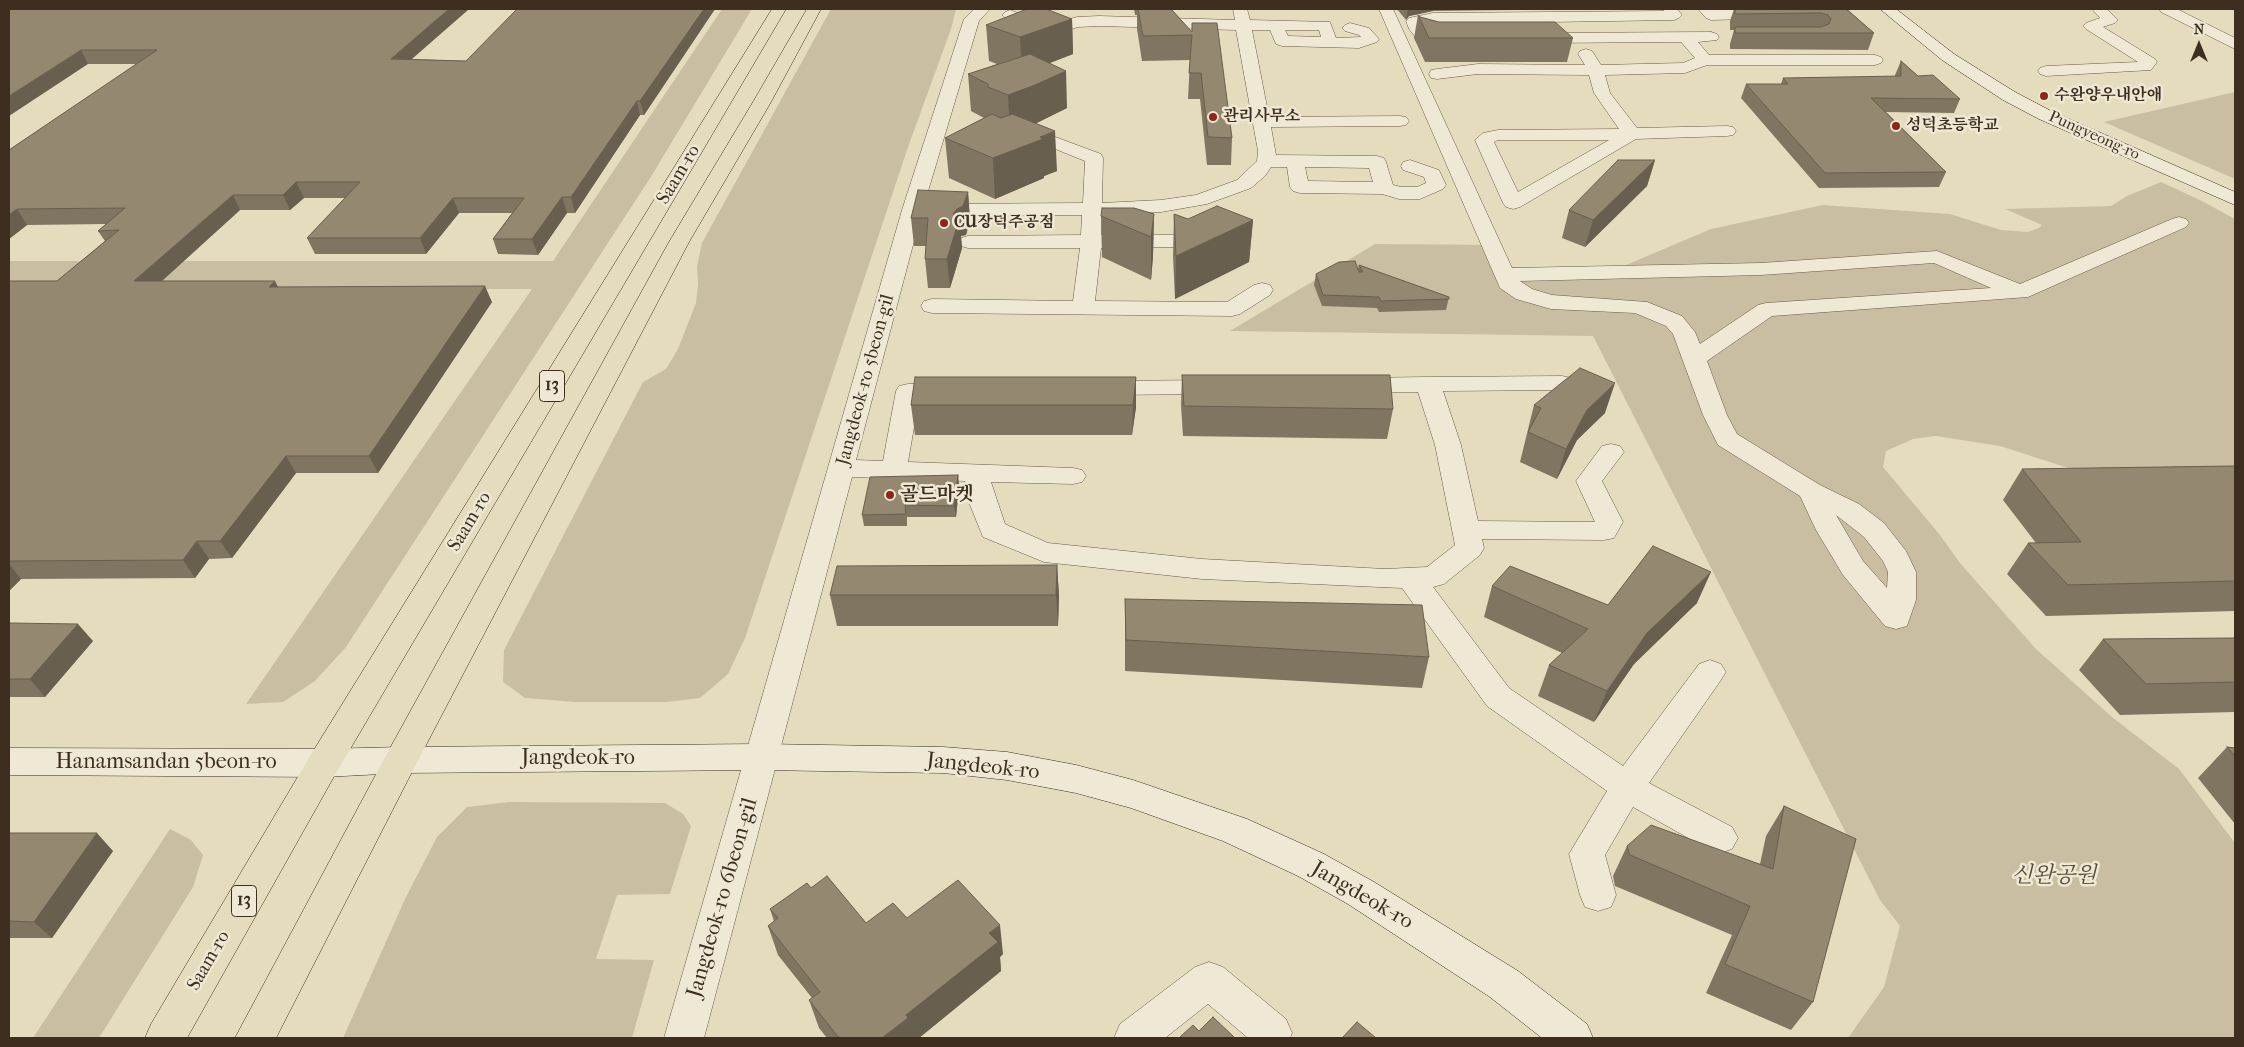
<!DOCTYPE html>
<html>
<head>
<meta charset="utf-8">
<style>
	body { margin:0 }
	#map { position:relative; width:2244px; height:1047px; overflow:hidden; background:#e5dcbd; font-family:"IM FELL French Canon",serif }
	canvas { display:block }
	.frame { position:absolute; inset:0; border:10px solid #3e2e1f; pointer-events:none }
	.north { position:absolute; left:2174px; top:20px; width:50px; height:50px; -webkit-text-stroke:4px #eee8d4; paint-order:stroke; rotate:0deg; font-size:14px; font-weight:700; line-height:20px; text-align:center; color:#3e2e1f }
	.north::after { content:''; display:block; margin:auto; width:18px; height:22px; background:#3e2e1f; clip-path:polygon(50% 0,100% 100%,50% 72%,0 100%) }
</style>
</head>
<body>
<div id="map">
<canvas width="2244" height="1047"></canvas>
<div class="frame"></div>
<div class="north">N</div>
</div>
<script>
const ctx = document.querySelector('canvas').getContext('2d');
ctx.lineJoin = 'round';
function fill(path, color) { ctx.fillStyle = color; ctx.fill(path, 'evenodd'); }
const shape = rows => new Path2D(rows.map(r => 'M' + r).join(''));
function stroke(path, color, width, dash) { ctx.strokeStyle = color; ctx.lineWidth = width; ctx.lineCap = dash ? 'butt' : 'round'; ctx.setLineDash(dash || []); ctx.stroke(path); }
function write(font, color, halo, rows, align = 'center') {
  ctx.font = font + ' "IM FELL French Canon","Noto Serif KR",serif'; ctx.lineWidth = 5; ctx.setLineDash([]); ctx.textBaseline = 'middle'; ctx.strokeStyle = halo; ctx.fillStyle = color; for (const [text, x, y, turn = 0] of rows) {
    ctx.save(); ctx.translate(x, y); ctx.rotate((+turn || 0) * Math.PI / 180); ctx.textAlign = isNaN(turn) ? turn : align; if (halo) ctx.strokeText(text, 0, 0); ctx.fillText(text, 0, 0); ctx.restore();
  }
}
fill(shape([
	[722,9,752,9,652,175,346,647,315,681,283,702,246,704,532,289,9,289,9,261,553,261],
	[831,9,956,9,951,29,908,147,745,638,728,674,700,698,667,702,575,702,525,698,503,682,504,650,643,382,666,369,678,349,696,303,698,285,697,266,702,243],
	[2235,92,2235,179,2104,122],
	[2161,182,2200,200,2235,219,2235,491,2090,475,2000,446,1936,436,1913,439,1886,451,1883,467,1940,535,1960,563,2036,649,2112,717,2179,769,2235,843,2235,1038,1848,1038,1884,987,1900,926,1880,900,1593,336,1230,331,1375,244,1500,245,1510,267,1584,271,1619,268,1711,229,1823,205,1950,214,2001,230,2028,232,2039,228,2042,225,2005,209,2111,206,2127,196],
	[509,802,665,803,683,814,691,826,670,894,617,895,596,959,654,960,632,1038,343,1038,406,897,437,837,467,807],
	[170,829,191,840,203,855,193,887,99,1038,33,1038]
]), '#c9bea2');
const street = shape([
	[974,9,990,9,979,21,923,208,931,204,1083,203,1085,161,1038,142,1021,147,1015,146,1012,142,1015,138,1039,131,1101,154,1103,158,1102,203,1161,200,1196,195,1237,180,1257,161,1258,151,1236,30,1099,26,1078,27,1049,35,1005,18,1002,15,1005,12,1010,10,1050,25,1077,17,1099,16,1235,20,1233,9,1247,9,1250,20,1330,22,1336,38,1361,37,1359,35,1345,31,1342,28,1345,25,1350,23,1369,28,1379,39,1377,42,1359,48,1282,46,1276,44,1270,30,1252,30,1269,117,1400,116,1406,117,1409,121,1406,125,1400,126,1271,127,1276,155,1377,156,1384,158,1386,162,1393,185,1401,187,1417,187,1426,183,1424,177,1403,170,1401,166,1403,162,1410,160,1439,170,1446,185,1443,189,1420,199,1399,199,1382,194,1300,193,1293,191,1290,187,1287,167,1271,167,1265,176,1251,188,1207,204,1161,212,1102,214,1101,235,1181,235,1188,237,1191,241,1188,245,1181,247,1101,248,1095,301,1227,302,1254,285,1262,283,1270,285,1273,290,1270,295,1240,314,1232,316,932,313,924,311,921,306,924,301,932,299,1073,301,1080,248,968,248,961,246,958,242,961,238,968,236,1081,235,1082,215,931,216,924,214,922,211,856,460,883,461,896,391,899,386,908,384,951,383,960,385,963,390,960,395,919,398,908,462,1073,468,1082,470,1086,476,1082,482,1073,484,991,482,1005,524,1048,543,1202,559,1385,569,1427,567,1455,545,1435,445,1418,392,1354,392,1345,390,1342,385,1345,380,1354,378,1428,377,1562,376,1571,378,1574,383,1571,388,1562,390,1443,391,1461,445,1478,521,1595,522,1576,481,1602,446,1611,444,1620,446,1624,452,1602,481,1623,522,1614,538,1604,540,1482,539,1484,548,1480,555,1444,584,1433,587,1509,688,1623,766,1699,664,1710,660,1721,664,1726,672,1721,680,1649,783,1732,827,1738,838,1732,849,1720,853,1708,849,1633,807,1605,855,1616,895,1611,907,1598,911,1585,907,1580,895,1569,854,1607,791,1487,706,1402,588,1202,579,1044,562,983,537,970,505,965,481,852,477,704,1038,664,1038,902,210,964,19,974,9],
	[1285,30,1319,30,1321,37,1288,36,1285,30],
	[1305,167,1369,168,1373,182,1308,181,1305,167],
	[1379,9,1393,9,1512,268,1761,263,1937,251,2020,284,2172,219,2179,217,2186,219,2189,223,2186,227,2028,297,1772,316,1707,361,1727,415,1737,434,1820,485,1859,504,1884,523,1906,551,1916,572,1916,600,1907,626,1896,629,1885,626,1843,575,1816,530,1800,496,1718,445,1703,415,1673,334,1666,326,1635,313,1551,309,1516,299,1500,288,1379,9],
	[1934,263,1991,288,1766,303,1758,305,1700,344,1695,332,1682,316,1647,302,1552,295,1532,289,1520,281,1761,275,1934,263],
	[1836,515,1864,537,1883,561,1888,572,1887,588,1863,561,1836,515],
	[1663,9,1677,9,1682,15,1679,18,1674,20,1423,24,1429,33,1455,36,1457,39,1455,42,1449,44,1435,44,1417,39,1409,29,1406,21,1409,18,1433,13,1664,11,1663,9],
	[1698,9,1715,10,1752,9,1757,14,1754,17,1749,19,1711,20,1706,18,1698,9],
	[2092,9,2107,9,2118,20,2115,23,2103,27,2155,59,2157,62,2151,70,2046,76,2040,74,2038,71,2040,68,2046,66,2138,62,2086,29,2083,26,2086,23,2100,18,2092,9],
	[2159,9,2177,9,2235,38,2235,49,2161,12,2159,9],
	[1711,32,1717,34,1719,37,1717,40,1698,42,1709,55,1875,55,1881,57,1883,60,1881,63,1875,65,1707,65,1685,73,1605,75,1610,93,1637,128,1727,126,1733,127,1736,131,1733,135,1727,136,1636,139,1520,207,1513,209,1506,207,1503,203,1475,140,1483,133,1498,130,1619,129,1594,93,1589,75,1478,74,1437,79,1431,78,1429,74,1431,70,1437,69,1478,64,1585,65,1578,54,1580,51,1586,49,1592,51,1601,65,1683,63,1695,58,1681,42,1535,43,1529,41,1527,38,1529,35,1535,33,1711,32],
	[1498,140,1609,140,1518,192,1494,142,1498,140],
	[1218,380,1227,382,1230,387,1227,392,1218,394,1099,395,1090,393,1087,388,1090,383,1099,381,1218,380],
	[1209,962,1223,967,1286,1019,1292,1033,1290,1038,1248,1038,1208,1004,1165,1038,1114,1038,1120,1024,1195,967,1209,962]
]);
const secondary = shape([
	[1880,9,1896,9,1954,54,2015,92,2051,111,2235,192,2235,205,2039,119,2003,100,1942,60,1880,9],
	[762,744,943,747,1007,752,1076,765,1133,780,1247,819,1324,854,1374,882,1518,971,1587,1024,1593,1038,1542,1038,1490,997,1348,904,1298,876,1223,841,1131,808,1076,793,1007,780,943,773,762,770,401,773,324,777,9,775,9,748,324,749,401,747,762,744]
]);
const primary = shape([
	[772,9,786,9,336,773,187,1038,145,1038,151,1024,312,753,772,9],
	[807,9,821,9,771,102,689,242,414,768,276,1038,235,1038,389,750,669,242,753,102,807,9]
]);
stroke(street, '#685a46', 1);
stroke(secondary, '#3e2e1f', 1);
stroke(primary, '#3e2e1f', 1);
fill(street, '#eee8d4');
fill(secondary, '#eee8d4');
fill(primary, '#e5dcbd');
fill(shape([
	[9,9,469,9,411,59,466,61,715,9,644,115,640,115,575,213,567,213,538,255,498,254,493,239,512,213,459,213,426,254,315,254,307,238,345,198,304,198,290,210,240,210,162,281,278,287,492,302,378,473,296,473,232,558,209,559,195,578,21,579,9,591,9,281,57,281,105,241,98,231,106,224,27,225,9,239,9,150,137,64,88,64],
	[1134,9,1171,9,1192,32,1232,138,1231,165,1207,165,1200,99,1188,99,1190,60,1142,61,1137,29,1137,15,1135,15],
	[1397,9,1515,9,1515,10,1433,11,1409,16,1406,20],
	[1734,9,1847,9,1874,33,1868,50,1730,49,1730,44,1734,30,1730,30,1730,21],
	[1418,15,1420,17,1439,22,1573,38,1567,62,1425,62,1414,38],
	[1072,19,1073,54,1049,63,1067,108,1036,123,1057,171,1044,176,1044,178,995,199,949,178,945,138,984,118,971,111,968,74,997,64,989,61,986,25],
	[1901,61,1918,76,1960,99,1954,113,1886,112,1946,172,1939,187,1819,188,1741,98,1746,84,1781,84,1783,78,1895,77,1895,75],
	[1655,160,1647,186,1585,247,1562,238,1569,210],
	[968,192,970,220,966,235,961,236,962,248,950,288,928,288,925,259,926,246,914,246,911,218],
	[1154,214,1153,256,1151,280,1102,257,1101,216],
	[1174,214,1188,219,1253,220,1249,262,1175,299,1173,256],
	[1359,265,1449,297,1446,310,1379,312,1377,308,1322,306,1314,285,1316,274,1358,269],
	[1182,375,1393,409,1387,439,1183,436,1181,405],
	[1136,377,1136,407,1132,435,915,435,911,405],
	[1534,405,1605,413,1577,440,1557,479,1520,462],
	[2235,466,2235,611,2046,616,2007,574,2028,543,2036,543,2003,500,2022,469],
	[958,475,959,487,956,517,907,517,907,526,864,526,862,515],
	[1057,565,1059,596,1058,626,837,626,830,595],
	[1492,586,1608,605,1697,603,1634,664,1594,722,1538,696,1549,665,1562,653,1484,617],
	[1125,599,1429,657,1422,688,1125,671],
	[9,623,93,641,45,697,9,697],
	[2235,638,2235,712,2120,715,2079,670,2103,639],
	[2227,747,2235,748,2235,824,2198,778],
	[1784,806,1813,1002,1791,1030,1706,993,1732,935,1615,886,1613,876,1627,846,1760,864,1766,836],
	[9,833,113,851,52,938,9,938],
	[811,888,866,923,907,918,1003,954,1000,957,1001,971,919,1038,827,1038,819,1028,809,1000,812,998,778,955,768,926,774,921,770,909]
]), '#807561');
fill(shape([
	[449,9,469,9,396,73,391,59],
	[704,9,715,9,644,115,640,101],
	[1408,9,1433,9,1433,11,1409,16,1406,20],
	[1072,19,1073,54,1022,74,1020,37],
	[81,50,88,64,9,116,9,96],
	[1066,71,1067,108,1037,123,1010,133,1008,95],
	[637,101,640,115,575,213,571,197],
	[1055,131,1057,171,1044,176,1044,178,995,199,993,158,1040,137],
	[1655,160,1647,186,1585,247,1593,220],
	[296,182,304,198,290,210,283,195],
	[968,192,970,220,966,235,961,236,962,248,950,288,947,259,953,214],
	[233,195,240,210,144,297,134,281],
	[562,197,567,213,538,255,532,239],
	[453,198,459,213,426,254,420,238],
	[17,209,27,225,9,239,9,215],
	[1154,214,1153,256,1151,280,1151,237],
	[1253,220,1249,262,1175,299,1176,256],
	[275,281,283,297,269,287],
	[485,286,492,302,378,473,369,456],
	[1136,377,1136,407,1132,435,1133,405],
	[1615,383,1605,413,1577,440,1557,479,1566,449,1587,410],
	[286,456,296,473,232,558,220,541],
	[958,475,959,487,956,517,954,506],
	[197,541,209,559,195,578,183,560],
	[9,564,21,579,9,591],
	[1057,565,1059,596,1058,626,1056,595],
	[1711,572,1697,603,1634,664,1594,722,1607,691,1647,633],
	[78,624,93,641,45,697,30,679],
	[97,833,113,851,52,938,34,922],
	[1000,925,1003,954,1000,957,1001,971,919,1038,882,1038,989,933]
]), '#685f4f');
const building = shape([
	[9,9,449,9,391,59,466,61,517,9,704,9,640,101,637,101,571,197,562,197,532,239,493,239,524,198,453,198,420,238,307,238,360,182,296,182,283,195,233,195,134,281,275,281,269,287,485,286,369,456,286,456,220,541,197,541,183,560,9,561,9,281,57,281,119,230,98,231,125,208,17,209,9,215,9,150,157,50,81,50,9,96,9,9],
	[1027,9,1046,9,1072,19,1020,37,986,25,1027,9],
	[1138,9,1171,9,1192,32,1192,23,1217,23,1232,138,1208,137,1201,73,1189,73,1192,35,1143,36,1138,9],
	[1735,9,1846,9,1874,33,1735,33,1735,27,1821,27,1829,24,1831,19,1828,15,1821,13,1735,14,1735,9],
	[1418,15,1420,17,1439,22,1555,22,1573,38,1429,38,1418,15],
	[1030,54,1066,71,1035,85,1008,95,988,87,988,84,968,74,1030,54],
	[1901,61,1918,76,1933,75,1960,99,1871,98,1946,172,1825,173,1746,84,1788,84,1783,78,1901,76,1901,61],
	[992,114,1001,118,1012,114,1055,131,1040,137,1043,139,993,158,945,138,992,114],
	[1618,160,1655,160,1593,220,1569,210,1618,160],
	[918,190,968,192,963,206,957,209,953,214,959,220,947,259,925,259,928,218,911,218,918,190],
	[1217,206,1253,220,1176,256,1174,214,1188,219,1217,206],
	[1102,208,1134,208,1154,214,1151,237,1101,216,1102,208],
	[1355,261,1359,272,1363,272,1359,265,1449,297,1449,299,1381,301,1379,297,1323,295,1316,274,1339,262,1355,261],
	[1580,368,1615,383,1587,410,1566,449,1528,432,1541,408,1534,405,1580,368],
	[1182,375,1390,375,1393,409,1184,406,1182,375],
	[915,377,1136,377,1133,405,911,405,915,377],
	[2235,466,2235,581,2068,585,2028,543,2081,542,2022,469,2235,466],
	[958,475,954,506,905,505,906,514,862,515,870,477,958,475],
	[1653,546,1711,572,1647,633,1607,691,1549,665,1588,629,1492,586,1510,566,1608,605,1653,546],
	[1057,565,1056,595,830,595,837,566,1057,565],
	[1125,599,1422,605,1429,657,1126,640,1125,599],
	[9,623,78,624,30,679,9,679,9,623],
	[2235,638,2235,682,2146,684,2103,639,2235,638],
	[2227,747,2235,748,2235,756,2227,747],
	[1784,806,1856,839,1813,1002,1725,964,1750,906,1630,855,1627,846,1651,825,1773,869,1784,806],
	[9,833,97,833,34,922,9,921,9,833],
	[827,876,866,923,893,903,907,918,958,880,1000,925,989,933,998,942,906,1015,908,1018,882,1038,839,1038,809,1000,820,992,768,926,778,918,770,909,807,883,811,888,827,876],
	[1213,1017,1235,1038,1179,1038,1193,1025,1199,1031,1213,1017],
	[1357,1022,1376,1038,1342,1038,1357,1022]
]);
fill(building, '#958871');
stroke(building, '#685f4f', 1);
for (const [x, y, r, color] of [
	[2044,96,5,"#8f2418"],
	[1213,117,5,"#8f2418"],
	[1896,126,5,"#8f2418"],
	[944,223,5,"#8f2418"],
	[890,495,5,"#8f2418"]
]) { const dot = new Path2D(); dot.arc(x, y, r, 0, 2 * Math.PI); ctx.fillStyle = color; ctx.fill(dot); stroke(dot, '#eee8d4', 2); }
write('bold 16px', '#3e2e1f', '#eee8d4', [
	["수완양우내안애",2054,96],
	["관리사무소",1223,117],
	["성덕초등학교",1906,126],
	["CU장덕주공점",954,223]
], 'left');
write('16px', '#3e2e1f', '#eee8d4', [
	["Pungyeong-ro",2094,136,24]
]);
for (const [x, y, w] of [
	[552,386,25],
	[244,901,25]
]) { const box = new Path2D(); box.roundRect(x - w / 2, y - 15.5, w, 31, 4); ctx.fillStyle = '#eee8d4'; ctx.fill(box); stroke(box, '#3e2e1f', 1); }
write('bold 18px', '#3e2e1f', null, [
	["13",552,386],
	["13",244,901]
]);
write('19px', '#3e2e1f', '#eee8d4', [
	["Saam-ro",679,175,-59],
	["Jangdeok-ro 5beon-gil",866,380,-75],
	["Saam-ro",470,522,-59],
	["Saam-ro",209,961,-60]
]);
write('bold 19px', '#3e2e1f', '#eee8d4', [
	["골드마켓",900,495]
], 'left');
write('22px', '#3e2e1f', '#eee8d4', [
	["Jangdeok-ro",578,759],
	["Hanamsandan 5beon-ro",166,763],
	["Jangdeok-ro",983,767,6],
	["Jangdeok-ro",1362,896,30],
	["Jangdeok-ro 6beon-gil",723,898,-74]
]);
write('italic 22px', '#5a4b39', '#eee8d4', [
	["신완공원",2054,877]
]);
</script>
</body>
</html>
